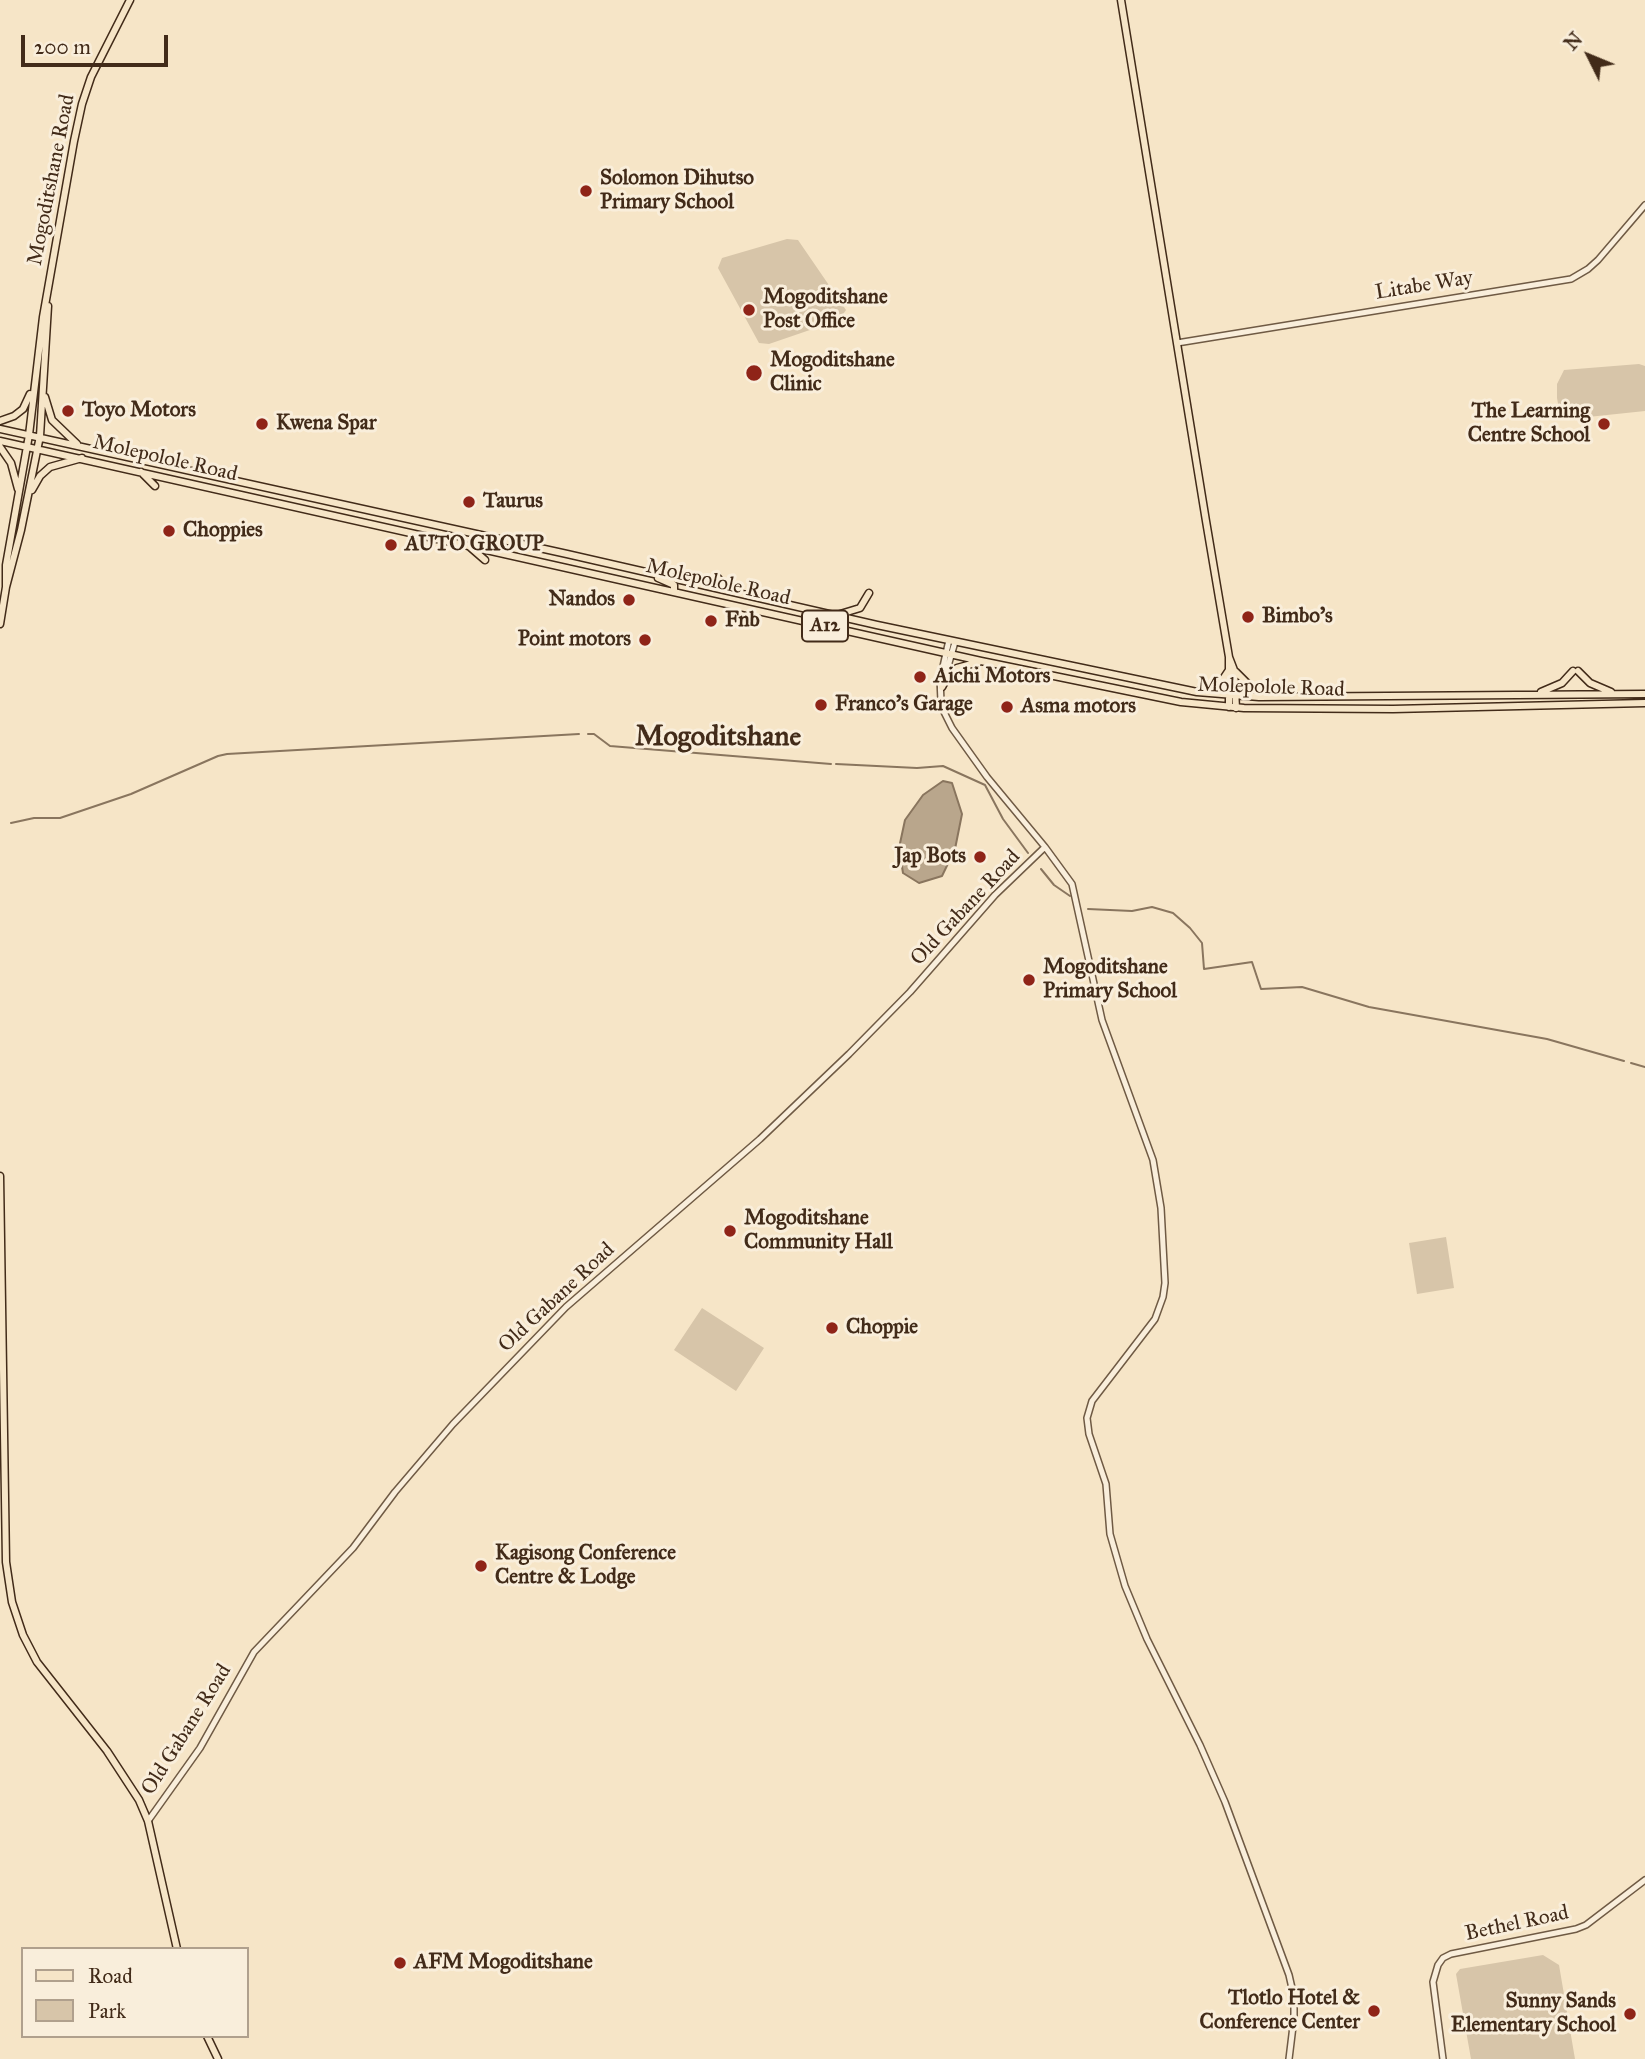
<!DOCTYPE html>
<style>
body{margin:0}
#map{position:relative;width:1645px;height:2059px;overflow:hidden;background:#f6e5c7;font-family:"IM FELL Great Primer",serif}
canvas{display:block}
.legend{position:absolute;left:21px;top:1947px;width:228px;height:91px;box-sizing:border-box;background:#f9eedb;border:2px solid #b0a08d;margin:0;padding:9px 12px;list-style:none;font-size:21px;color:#422b19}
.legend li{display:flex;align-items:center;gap:14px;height:35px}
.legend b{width:35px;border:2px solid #b0a08d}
.north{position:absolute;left:1554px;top:21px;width:70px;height:70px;-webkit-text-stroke:5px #f9eedb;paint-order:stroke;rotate:313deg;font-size:19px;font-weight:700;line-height:28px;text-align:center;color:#422b19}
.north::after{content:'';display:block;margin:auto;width:24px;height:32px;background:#422b19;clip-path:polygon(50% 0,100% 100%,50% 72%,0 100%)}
.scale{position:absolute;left:21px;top:35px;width:147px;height:32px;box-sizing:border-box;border:4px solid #422b19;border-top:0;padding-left:9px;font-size:21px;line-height:24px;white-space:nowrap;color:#422b19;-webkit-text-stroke:5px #f9eedb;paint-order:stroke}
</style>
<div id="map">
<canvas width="1645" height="2059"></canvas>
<ul class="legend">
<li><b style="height:9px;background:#f6e5c7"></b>Road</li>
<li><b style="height:19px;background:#d7c5a9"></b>Park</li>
</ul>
<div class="north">N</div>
<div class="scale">200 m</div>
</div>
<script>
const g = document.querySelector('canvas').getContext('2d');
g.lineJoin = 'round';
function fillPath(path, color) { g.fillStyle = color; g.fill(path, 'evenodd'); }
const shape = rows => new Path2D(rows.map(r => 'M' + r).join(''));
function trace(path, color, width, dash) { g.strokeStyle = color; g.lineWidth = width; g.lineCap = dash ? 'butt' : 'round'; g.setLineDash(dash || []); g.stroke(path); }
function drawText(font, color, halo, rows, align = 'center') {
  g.font = font + ' "IM FELL Great Primer",serif'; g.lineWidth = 6; g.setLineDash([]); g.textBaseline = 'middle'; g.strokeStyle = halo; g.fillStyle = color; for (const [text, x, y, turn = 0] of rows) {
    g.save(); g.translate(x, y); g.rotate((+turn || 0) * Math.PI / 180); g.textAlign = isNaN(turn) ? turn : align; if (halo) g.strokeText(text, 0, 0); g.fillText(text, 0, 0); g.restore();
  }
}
const green = shape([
 [787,239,798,240,846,310,839,320,769,344,759,343,718,268,722,258],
 [1639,364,1645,366,1645,411,1569,419,1559,409,1557,398,1557,384,1564,370],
 [1446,1237,1454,1288,1417,1294,1409,1243],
 [702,1308,764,1348,736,1391,674,1350],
 [1543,1955,1559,1965,1575,2059,1471,2059,1456,1974,1460,1969]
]);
const water = shape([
 [943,781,952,783,962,814,955,849,942,876,919,883,903,873,899,848,905,820,923,795,943,781]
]);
const stream = shape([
 [588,734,594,734,610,746,831,764],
 [836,764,917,768,943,766,985,785,1003,819,1028,853],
 [11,823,34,818,60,818,131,794,218,756,227,754,579,734],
 [1041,869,1054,885,1070,896],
 [1088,909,1132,911,1152,907,1173,913,1190,928,1202,943,1204,969,1252,962,1261,989,1302,987,1369,1007,1547,1039,1624,1061],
 [1631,1063,1645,1067]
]);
const minor = shape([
 [1177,343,1571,279,1588,269,1598,260,1645,205],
 [949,640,940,680,941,701,944,712,952,728,987,777,1045,847,1072,884,1102,1020,1153,1160,1161,1208,1165,1283,1163,1297,1155,1319,1092,1401,1087,1418,1089,1434,1106,1484,1110,1534,1125,1586,1147,1639,1200,1745,1225,1802,1289,1975,1294,1997,1294,2018,1289,2059],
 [944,680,955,642],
 [148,1821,200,1748,254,1652,353,1548,395,1492,453,1424,566,1307,760,1139,849,1054,910,992,995,895,1045,847],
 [1443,2059,1433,1982,1438,1965,1443,1958,1451,1954,1576,1929,1586,1925,1645,1880]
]);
const major = shape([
 [1121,0,1206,521,1229,657,1234,670,1236,708],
 [45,397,52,420,77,444],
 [0,421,14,416,23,409,30,394],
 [0,429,567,554,877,625,1197,692,1259,697,1645,694],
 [0,441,981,661,1181,702,1244,708,1393,709,1645,703],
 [0,447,11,463,18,489],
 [141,472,155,486],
 [32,490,40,476,50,467,82,458],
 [470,547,485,560],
 [717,577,729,591],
 [658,578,674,585,674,591],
 [6,587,6,565,29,435,43,317,74,141,82,104,91,77,130,0],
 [837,615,860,608,869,593],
 [0,624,6,587,21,530,40,436,48,306],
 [1229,658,1229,707],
 [1578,671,1590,683,1611,692],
 [1236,672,1249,685,1269,695],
 [942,687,948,676,957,668,979,662],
 [1199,691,1221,682,1229,670],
 [1541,692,1562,683,1573,671],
 [0,1176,6,1562,12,1602,23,1635,37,1662,107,1751,139,1800,148,1821,177,1949],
 [207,2036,218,2059]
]);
const markers = [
 [586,191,7,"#8f2418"],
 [749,310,7,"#8f2418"],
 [754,373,9,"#8f2418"],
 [68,411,7,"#8f2418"],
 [262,424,7,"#8f2418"],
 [1604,424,7,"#8f2418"],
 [469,502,7,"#8f2418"],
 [169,531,7,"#8f2418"],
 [391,545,7,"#8f2418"],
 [629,600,7,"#8f2418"],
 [1248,617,7,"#8f2418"],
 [711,621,7,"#8f2418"],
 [645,640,7,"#8f2418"],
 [920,677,7,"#8f2418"],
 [821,705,7,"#8f2418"],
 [1007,707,7,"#8f2418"],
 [980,857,7,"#8f2418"],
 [1029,980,7,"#8f2418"],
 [730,1231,7,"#8f2418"],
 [832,1328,7,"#8f2418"],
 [481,1566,7,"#8f2418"],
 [400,1963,7,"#8f2418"],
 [1374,2011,7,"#8f2418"],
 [1630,2014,7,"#8f2418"]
];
const shields = [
 [825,626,46]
];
const shieldNames = [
 ["A12",825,626]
];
const poiNames = [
 ["Solomon Dihutso",600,179],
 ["Primary School",600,203],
 ["Mogoditshane",763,298],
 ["Post Office",763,322],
 ["Mogoditshane",770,361],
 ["Clinic",770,385],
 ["Toyo Motors",82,411],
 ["The Learning",1590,412,"right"],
 ["Centre School",1590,436,"right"],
 ["Kwena Spar",276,424],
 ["Taurus",483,502],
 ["Choppies",183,531],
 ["AUTO GROUP",405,545],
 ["Nandos",615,600,"right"],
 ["Bimbo's",1262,617],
 ["Fnb",725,621],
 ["Point motors",631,640,"right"],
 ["Aichi Motors",934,677],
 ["Franco's Garage",835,705],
 ["Asma motors",1021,707],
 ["Jap Bots",966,857,"right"],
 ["Mogoditshane",1043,968],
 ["Primary School",1043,992],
 ["Mogoditshane",744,1219],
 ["Community Hall",744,1243],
 ["Choppie",846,1328],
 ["Kagisong Conference",495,1554],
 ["Centre & Lodge",495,1578],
 ["AFM Mogoditshane",414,1963],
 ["Tlotlo Hotel &",1360,1999,"right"],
 ["Conference Center",1360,2023,"right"],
 ["Sunny Sands",1616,2002,"right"],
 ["Elementary School",1616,2026,"right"]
];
const streetNames = [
 ["Mogoditshane Road",52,180,-79],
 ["Litabe Way",1424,286,-9],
 ["Molepolole Road",165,459,13],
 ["Molepolole Road",718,583,13],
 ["Molepolole Road",1271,688,2],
 ["Old Gabane Road",966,908,-47],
 ["Old Gabane Road",557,1298,-43],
 ["Old Gabane Road",187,1730,-58],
 ["Bethel Road",1517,1924,-12]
];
const districtNames = [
 ["Mogoditshane",718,738]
];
fillPath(green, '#d7c5a9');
fillPath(water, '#b9a68c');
trace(water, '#89755e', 2);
trace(stream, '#89755e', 2);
trace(minor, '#6f5a44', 8);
trace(major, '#422b19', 9);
trace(minor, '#f9eedb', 5);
trace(major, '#f6e5c7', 6);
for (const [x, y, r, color] of markers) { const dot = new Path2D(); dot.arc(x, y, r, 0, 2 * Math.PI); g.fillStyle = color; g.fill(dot); trace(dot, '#f9eedb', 2.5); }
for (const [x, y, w] of shields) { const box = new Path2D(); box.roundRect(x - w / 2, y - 15.5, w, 31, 5); g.fillStyle = '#f9eedb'; g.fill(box); trace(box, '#422b19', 2); }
drawText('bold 19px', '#422b19', null, shieldNames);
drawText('bold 21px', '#422b19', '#f9eedb', poiNames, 'left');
drawText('21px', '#422b19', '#f9eedb', streetNames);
drawText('bold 28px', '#422b19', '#f9eedb', districtNames);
</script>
